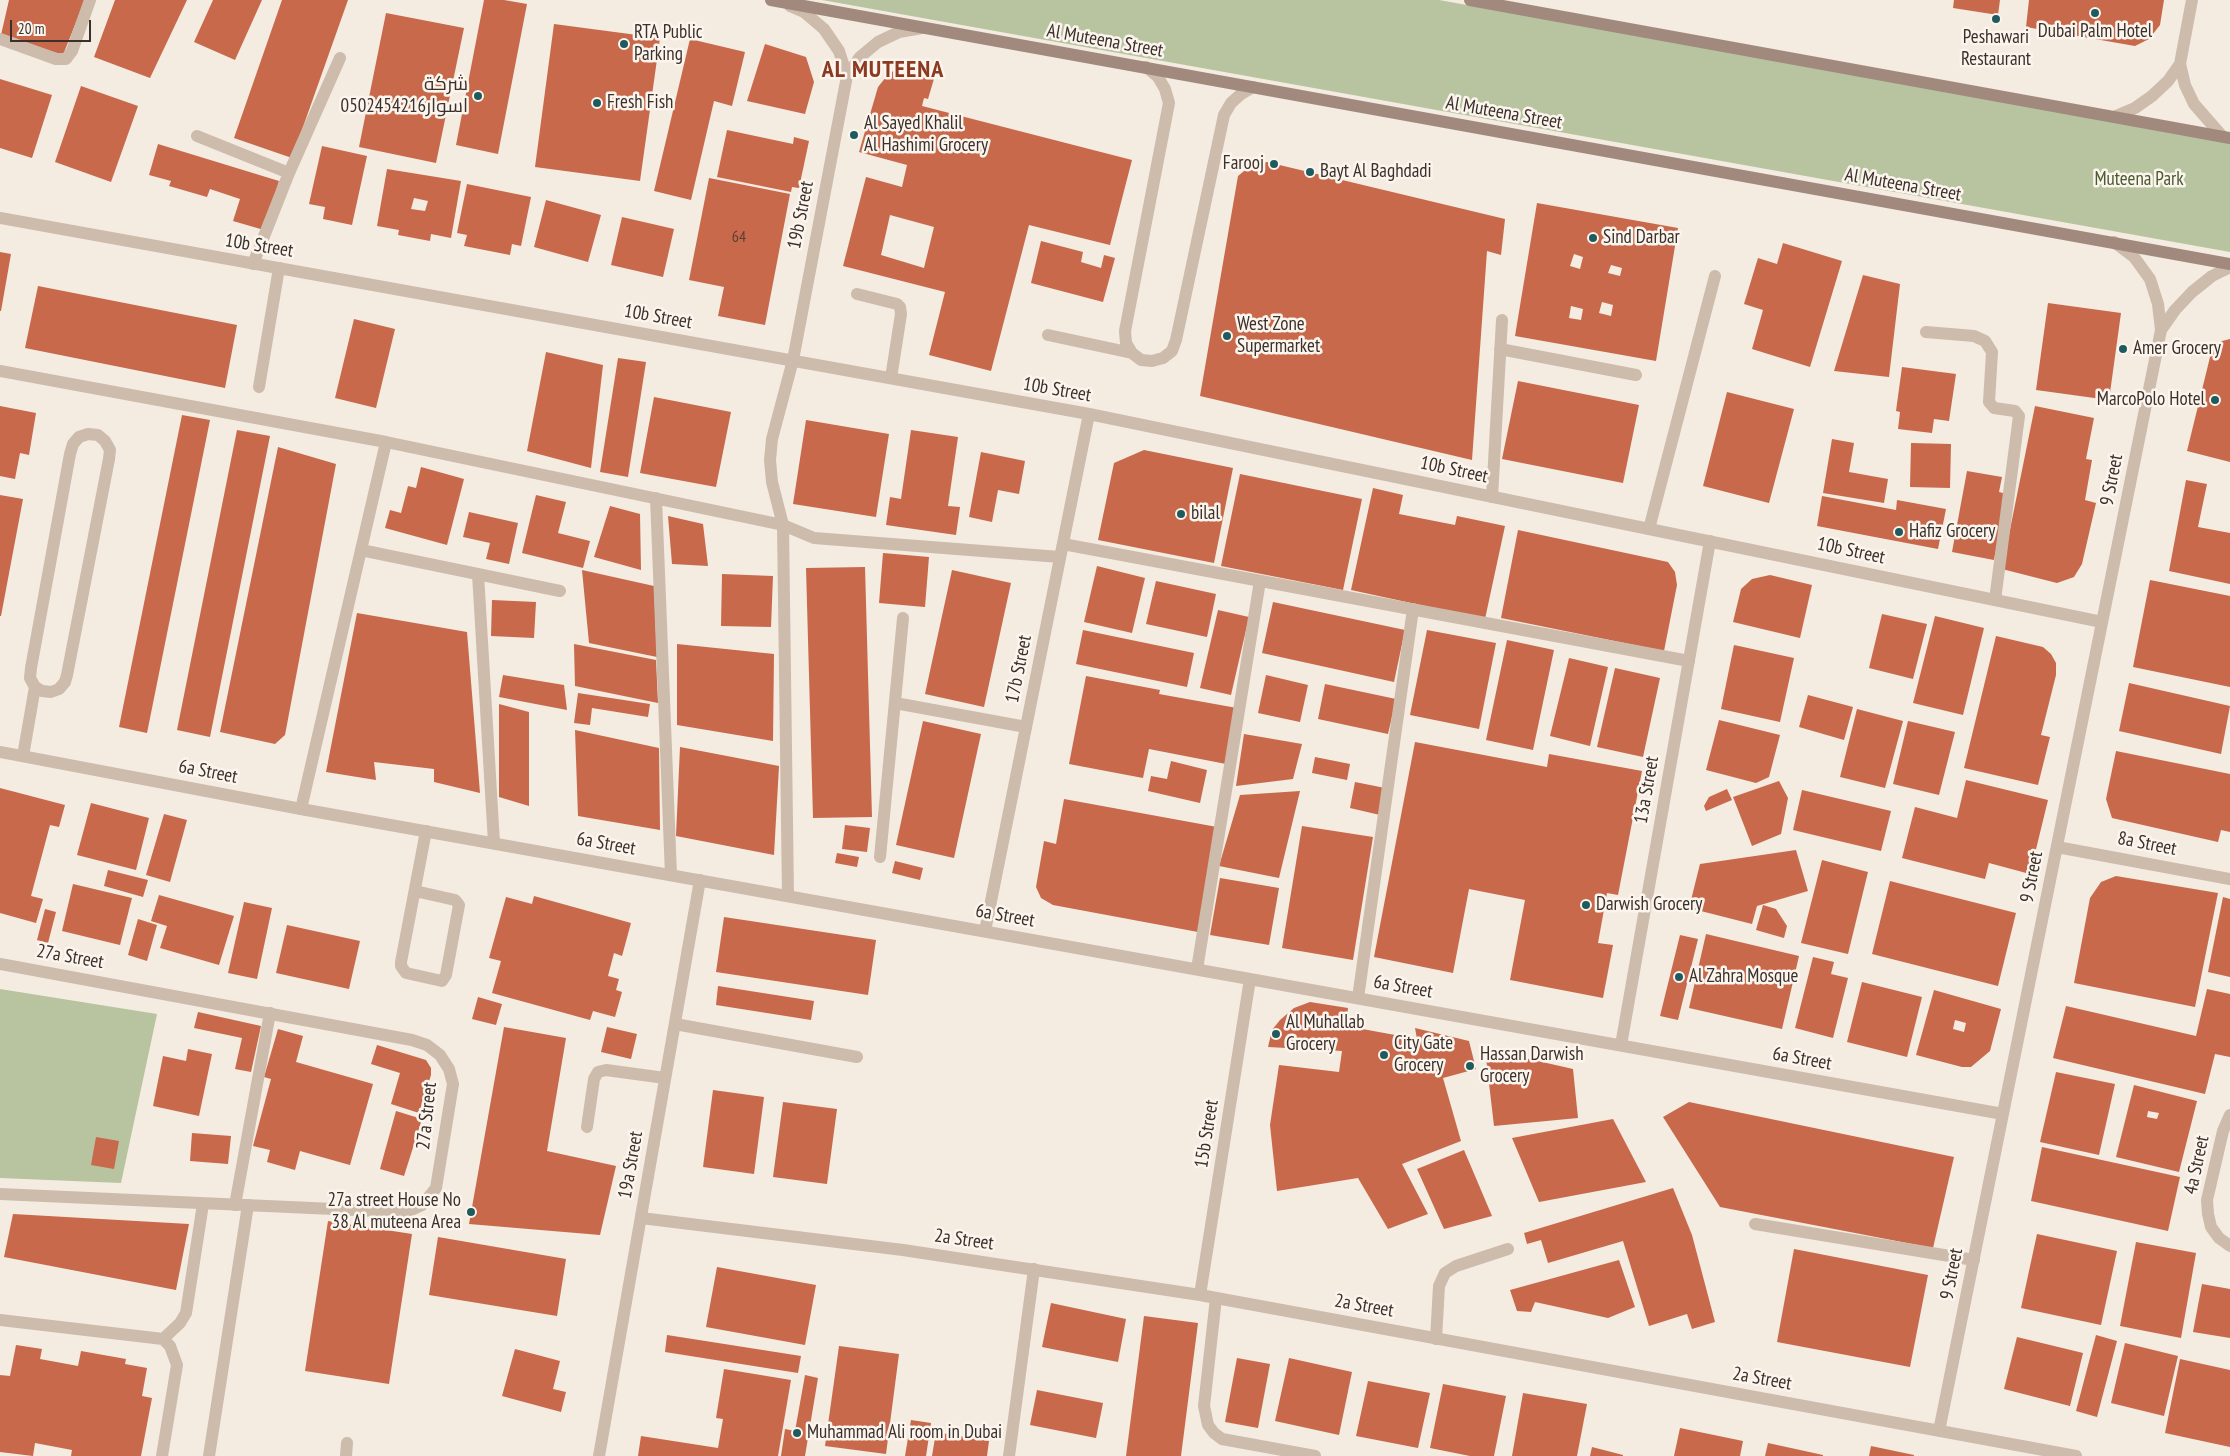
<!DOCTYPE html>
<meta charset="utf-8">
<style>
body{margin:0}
#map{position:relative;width:2230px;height:1456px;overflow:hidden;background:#f4ebe1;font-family:"PT Sans Narrow",sans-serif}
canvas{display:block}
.scale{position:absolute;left:10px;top:20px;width:81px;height:22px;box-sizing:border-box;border:2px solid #3b302b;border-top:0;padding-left:6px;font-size:15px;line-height:18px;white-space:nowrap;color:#3b302b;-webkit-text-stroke:4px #fbf5ee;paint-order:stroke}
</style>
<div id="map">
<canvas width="2230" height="1456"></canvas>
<div class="scale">20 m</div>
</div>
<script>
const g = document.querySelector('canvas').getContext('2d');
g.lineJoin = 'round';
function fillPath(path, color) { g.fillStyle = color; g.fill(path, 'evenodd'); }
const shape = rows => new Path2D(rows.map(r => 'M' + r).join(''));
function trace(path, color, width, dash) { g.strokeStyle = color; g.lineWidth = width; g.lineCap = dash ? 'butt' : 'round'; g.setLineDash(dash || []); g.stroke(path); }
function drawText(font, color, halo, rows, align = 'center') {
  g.font = font + ' "PT Sans Narrow",Cairo,sans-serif'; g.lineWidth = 5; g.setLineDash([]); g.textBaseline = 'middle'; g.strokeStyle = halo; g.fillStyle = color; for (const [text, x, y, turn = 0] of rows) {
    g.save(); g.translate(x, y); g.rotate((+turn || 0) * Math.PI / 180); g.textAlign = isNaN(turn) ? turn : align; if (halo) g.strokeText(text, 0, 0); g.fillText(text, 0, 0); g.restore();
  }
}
const green = shape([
 [822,0,1439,0,2230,141,2230,252],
 [0,989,157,1014,121,1183,0,1178]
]);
const building = shape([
 [9,0,85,0,63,55,1,35],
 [115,0,187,0,150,78,94,57],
 [213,0,262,0,235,60,194,42],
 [282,0,348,0,292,158,234,138],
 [484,0,504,0,527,4,498,154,456,145],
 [1954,0,2000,0,1998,15,1953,8],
 [2029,0,2164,0,2160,25,2149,39,2135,46,2026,27],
 [386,13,464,28,436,163,359,147],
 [554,24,660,38,640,181,535,167],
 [690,39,745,52,732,106,714,101,691,200,654,191],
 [765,44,806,57,814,82,805,114,747,101],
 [910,68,936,72,928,99,924,98,922,106,1132,160,1110,245,1029,225,991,371,929,355,945,292,843,266,866,177,902,187,907,165,859,152,878,87,890,72],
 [890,215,934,227,924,268,881,255],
 [0,79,52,95,32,158,0,148],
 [81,86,138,106,111,182,55,162],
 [727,130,793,144,794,137,809,141,799,188,792,187,791,192,717,177],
 [158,144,279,181,264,230,233,221,240,199,210,189,207,197,169,186,171,181,149,175],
 [322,146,367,156,352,225,323,219,325,207,309,204],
 [1267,162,1505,219,1501,255,1487,251,1472,460,1200,396,1238,176,1249,167],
 [387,169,461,181,451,238,431,234,430,241,398,235,399,230,377,226],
 [414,198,428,201,425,211,411,209],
 [709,178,790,194,765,325,718,316,724,287,689,280],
 [467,184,531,197,521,246,512,244,510,255,464,246,467,235,457,233],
 [546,200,601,215,588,262,534,247],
 [1537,203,1678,228,1656,361,1515,336],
 [1574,254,1583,257,1580,269,1570,266],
 [1611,265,1622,268,1620,276,1608,273],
 [1602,302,1613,305,1611,316,1599,313],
 [1571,306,1583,309,1581,320,1569,318],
 [622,217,674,229,663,277,611,265],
 [1041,241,1083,252,1081,262,1101,268,1104,255,1115,258,1103,302,1031,283],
 [1783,243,1842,261,1810,367,1752,349,1763,310,1744,304,1758,258,1777,264],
 [0,252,11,254,1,311,0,311],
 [1863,275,1900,284,1889,377,1834,371],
 [38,286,237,325,225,388,25,348],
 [2048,303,2121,313,2109,400,2036,390],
 [354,319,395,329,376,408,335,398],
 [2230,339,2230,462,2187,451,2212,349,2222,341],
 [546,352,603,365,591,468,527,451],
 [618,358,646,362,628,477,600,472],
 [1902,367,1956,374,1949,421,1934,419,1932,433,1898,429,1900,412,1896,411],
 [1518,381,1639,405,1623,483,1502,459],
 [1727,392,1794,409,1769,503,1703,486],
 [654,397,731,412,716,487,640,473],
 [0,406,36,413,29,455,20,453,15,479,0,476],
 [2035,406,2094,418,2086,459,2092,460,2085,500,2096,503,2082,564,2074,577,2057,583,2002,569],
 [182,415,210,420,147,733,119,727],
 [806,420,889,434,876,517,793,504],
 [237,430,270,436,210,737,177,730],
 [911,430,958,437,948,506,960,507,956,535,886,525,890,497,901,499],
 [1832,439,1854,443,1849,472,1888,479,1884,503,1823,493],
 [1911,443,1951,444,1950,488,1910,487],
 [278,447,336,464,285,735,275,744,220,732],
 [1144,450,1233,468,1214,563,1098,540,1114,463],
 [981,452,1025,461,1019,494,998,490,992,522,969,517],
 [421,467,464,479,447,545,385,528,390,510,401,513,408,486,416,488],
 [1967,471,2002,477,1999,492,2007,494,1994,560,1952,552],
 [1240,474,1362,499,1343,590,1221,566],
 [2186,480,2207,484,2198,527,2230,533,2230,584,2169,571],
 [1373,488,1403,495,1399,514,1455,525,1457,516,1505,526,1485,619,1351,590],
 [0,495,23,499,1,616,0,616],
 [536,495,566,502,558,533,590,541,583,568,522,553],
 [1822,496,1896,510,1897,500,1946,509,1938,549,1817,526],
 [610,506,640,514,641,570,594,557],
 [469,512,518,523,509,564,486,559,490,543,463,537],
 [668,516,703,524,708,566,672,564],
 [1518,530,1668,562,1675,572,1677,585,1664,651,1501,618],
 [883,553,929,557,925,607,879,603],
 [1097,566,1145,578,1132,633,1084,622],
 [865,567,872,817,813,818,806,568],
 [582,570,654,586,657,657,589,643],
 [952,570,1011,583,984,707,925,694],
 [722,574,773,576,771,627,721,626],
 [1770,575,1812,585,1800,638,1733,622,1741,589,1752,579],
 [2150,580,2230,596,2230,687,2133,667],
 [1156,581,1216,594,1207,637,1146,624],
 [492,600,536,602,534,638,491,636],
 [1273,602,1405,630,1394,682,1262,653],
 [1218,610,1249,617,1231,695,1200,688],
 [357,613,467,632,480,793,434,782,434,769,374,762,376,780,326,772],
 [1882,614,1927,624,1913,679,1869,668],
 [1935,616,1984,628,1963,715,1913,703],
 [1083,630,1194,653,1187,687,1076,664],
 [1427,630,1496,643,1479,729,1410,715],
 [1996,636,2043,647,2051,654,2056,663,2056,675,2041,735,2050,737,2038,785,1964,768],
 [1507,640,1554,650,1533,750,1486,740],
 [574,644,656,660,658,703,575,686],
 [677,644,774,654,773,741,677,725],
 [1734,645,1794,658,1780,722,1721,709],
 [1569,658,1608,667,1590,746,1550,736],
 [1615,668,1660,678,1643,757,1597,747],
 [503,675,564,685,567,710,499,697],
 [1266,675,1308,685,1300,722,1258,713],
 [1086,676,1160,690,1159,694,1237,708,1226,764,1149,749,1143,778,1069,764],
 [2129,683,2230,706,2221,754,2119,731],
 [1325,684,1396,699,1388,734,1318,719],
 [578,693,650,704,648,717,592,708,590,725,574,723],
 [1808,695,1853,707,1844,740,1799,727],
 [499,704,529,712,529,806,499,797],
 [1857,709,1903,721,1885,788,1840,777],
 [1719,720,1780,735,1769,777,1756,783,1706,770],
 [923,721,981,734,954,858,896,845],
 [1908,721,1955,732,1939,795,1893,784],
 [575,730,659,748,660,830,578,816],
 [1244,734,1302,744,1293,779,1236,786],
 [1415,742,1547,767,1549,754,1642,771,1618,895,1607,893,1598,943,1613,945,1603,998,1510,980,1525,900,1469,889,1453,973,1374,957],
 [680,747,779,766,774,855,676,836],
 [2116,751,2230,774,2230,832,2221,830,2218,842,2112,818,2106,799],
 [1315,757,1350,764,1347,780,1312,773],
 [1171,761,1207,770,1200,803,1148,791,1151,776,1167,779],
 [1966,780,2048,800,2030,874,1989,863,1985,879,1902,858,1915,807,1957,818],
 [1779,781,1788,798,1781,834,1752,846,1733,797],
 [1355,782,1385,788,1380,815,1350,808],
 [0,788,65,805,59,827,50,825,31,896,43,899,36,923,0,913],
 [1727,789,1732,800,1706,811,1704,806,1709,797],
 [1802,790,1891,811,1881,851,1793,830],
 [1300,791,1279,878,1219,866,1240,795],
 [1064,799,1217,827,1198,932,1053,905,1041,898,1036,887,1044,841,1056,844],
 [91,803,149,818,136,870,77,855],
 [164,814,187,820,170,882,146,875],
 [845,825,870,828,867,852,842,849],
 [1302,826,1373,837,1353,960,1282,948],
 [1796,850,1808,891,1757,906,1752,924,1689,908,1700,864],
 [837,853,859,857,857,867,835,863],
 [1822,860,1868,872,1848,954,1801,943],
 [895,861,923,868,920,880,892,873],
 [108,870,148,880,143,897,104,886],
 [2116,876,2218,893,2195,1007,2074,983,2090,898,2101,882],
 [1220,878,1279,888,1269,945,1210,935],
 [1890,881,2016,913,1998,986,1872,954],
 [73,884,132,898,120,945,62,931],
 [159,895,234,916,219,965,160,948,167,926,151,921],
 [534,896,631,923,622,956,614,953,608,976,619,979,616,990,622,992,615,1017,593,1011,590,1020,492,993,501,961,489,958,506,897,532,904],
 [2223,897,2230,899,2230,977,2208,972],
 [244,902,272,908,257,979,228,973],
 [1763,905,1776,909,1787,926,1784,938,1756,930],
 [45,909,56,912,48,943,37,940],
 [724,917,876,940,868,995,716,972],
 [138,919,157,925,147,961,128,955],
 [287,925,360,941,349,989,276,973],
 [1706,934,1799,956,1782,1029,1689,1008],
 [1680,935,1698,939,1678,1020,1660,1016],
 [1813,957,1834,962,1831,974,1848,978,1833,1038,1795,1028],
 [1862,982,1922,997,1907,1057,1847,1042],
 [718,986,814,1001,811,1020,716,1005],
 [2207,989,2230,994,2230,1057,2215,1054,2205,1094,2053,1058,2066,1006,2196,1036],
 [1934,990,2001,1009,1990,1051,1971,1067,1962,1067,1916,1055],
 [1955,1020,1966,1023,1964,1032,1953,1029],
 [478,997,502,1004,496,1025,472,1019],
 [1310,1002,1348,1008,1346,1026,1417,1039,1415,1028,1469,1041,1476,1069,1443,1078,1461,1141,1402,1164,1428,1214,1388,1229,1358,1178,1277,1191,1270,1125,1279,1065,1339,1072,1342,1051,1268,1047,1272,1030,1280,1020,1294,1008],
 [198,1012,261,1026,251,1072,235,1069,242,1038,194,1028],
 [504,1027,566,1038,547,1151,616,1166,600,1235,469,1224],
 [607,1027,637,1034,631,1059,601,1052],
 [278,1029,303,1036,296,1062,373,1084,350,1165,300,1151,295,1170,267,1162,270,1150,253,1146,271,1079,264,1077],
 [377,1045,426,1060,431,1068,431,1075,419,1113,391,1104,400,1073,371,1064],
 [188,1049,212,1054,199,1116,153,1106,163,1056,186,1061],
 [1485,1049,1573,1069,1578,1118,1494,1126],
 [2056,1072,2115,1084,2099,1155,2040,1142],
 [2134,1085,2197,1101,2179,1172,2116,1157],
 [2148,1111,2159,1113,2157,1119,2147,1117],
 [713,1090,764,1097,754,1174,703,1167],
 [783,1102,837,1109,827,1184,773,1177],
 [1689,1102,1954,1157,1933,1248,1720,1207,1663,1117],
 [396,1111,422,1119,404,1176,380,1169],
 [1613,1119,1646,1182,1539,1202,1512,1138],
 [192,1133,231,1136,228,1164,190,1161],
 [96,1137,119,1141,114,1169,91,1165],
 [2042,1147,2180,1177,2168,1231,2031,1201],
 [1464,1150,1492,1216,1444,1229,1417,1169],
 [1673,1188,1692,1235,1715,1322,1692,1329,1687,1314,1649,1326,1623,1241,1548,1263,1541,1240,1527,1244,1524,1233],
 [13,1214,189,1224,176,1290,4,1257],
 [328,1221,412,1234,389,1384,305,1371],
 [2037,1234,2117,1251,2101,1325,2021,1308],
 [438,1237,566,1259,557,1316,429,1295],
 [2136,1242,2196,1253,2181,1338,2120,1326],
 [1794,1249,1928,1275,1910,1367,1777,1342],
 [1619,1260,1635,1307,1608,1318,1535,1302,1531,1312,1517,1311,1510,1290],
 [717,1267,816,1285,805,1345,706,1327],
 [2202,1284,2230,1289,2230,1338,2193,1332],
 [1051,1303,1126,1319,1118,1362,1042,1347],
 [1144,1316,1198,1323,1181,1456,1126,1456],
 [667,1335,801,1356,798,1373,665,1352],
 [2096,1335,2117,1341,2097,1417,2076,1411],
 [2017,1337,2083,1353,2070,1406,2004,1389],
 [2125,1343,2178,1356,2164,1416,2111,1403],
 [16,1345,42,1349,40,1359,78,1366,81,1351,126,1359,125,1364,147,1368,142,1396,152,1398,141,1456,71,1456,72,1450,35,1443,33,1456,0,1452,0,1375,10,1376],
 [839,1346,899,1354,886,1454,825,1446],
 [515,1349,560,1361,553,1389,566,1392,561,1412,502,1396],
 [1237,1358,1270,1364,1258,1428,1225,1422],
 [1289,1358,1352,1372,1339,1435,1275,1421],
 [2180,1359,2230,1370,2230,1447,2165,1433],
 [724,1369,791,1380,778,1456,638,1456,641,1436,718,1448,723,1419,716,1418],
 [805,1375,818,1378,805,1456,781,1456,785,1429,795,1431],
 [1368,1381,1430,1393,1418,1448,1356,1436],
 [1443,1384,1506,1396,1494,1456,1470,1456,1430,1448],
 [1037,1390,1103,1403,1096,1438,1030,1425],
 [1523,1393,1587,1404,1577,1456,1512,1456],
 [911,1420,931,1423,926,1456,905,1456],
 [1680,1428,1743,1441,1740,1456,1674,1456],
 [936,1432,989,1441,987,1456,932,1456],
 [1768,1443,1823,1455,1823,1456,1765,1456],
 [1871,1446,1914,1455,1914,1456,1869,1456],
 [1592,1447,1623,1455,1623,1456,1590,1456]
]);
const lane = shape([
 [0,39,56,59,66,59,72,51,90,0],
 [1146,67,1158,77,1165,89,1169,103,1125,331,1126,343,1132,353,1141,360,1152,361,1163,358,1172,351,1176,340,1224,115,1231,103,1241,94,1253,87],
 [197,136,289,173],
 [253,264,289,173,340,58],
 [857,294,897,304,900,307,901,314,891,378],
 [1926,332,1974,336,1985,341,1992,352,1989,402,1994,408,2015,411,2019,416,1995,600],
 [1048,335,1132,353],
 [1500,349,1636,375],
 [0,371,386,442,783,525,814,538,1060,557],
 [259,387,279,268],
 [88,434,98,435,105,441,110,450,109,459,67,675,65,682,59,689,51,692,42,691,35,687,30,678,31,668,70,454,73,444,79,437,88,434],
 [1492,497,1502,320],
 [656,498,671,875],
 [1649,529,1715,276],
 [1063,544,1689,661],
 [361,550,560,591],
 [478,574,494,843],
 [895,703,1026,727],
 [23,756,35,687],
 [301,809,386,442],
 [880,857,903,618],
 [415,891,455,900,459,905,446,975,442,981,406,973,401,966,401,962,426,831],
 [788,896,783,525,772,482,770,460,772,439,793,360],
 [1197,969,1260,581],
 [675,1024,857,1057],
 [587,1127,594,1079,598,1072,606,1070,665,1078],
 [235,1205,270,1013],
 [1755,1224,1974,1260],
 [1216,1298,1204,1406,1208,1425,1214,1433,1222,1439,1315,1456],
 [0,1320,163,1339,170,1346,177,1365,162,1456],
 [163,1339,180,1323,186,1313,203,1204],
 [1436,1339,1439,1286,1445,1273,1456,1266,1508,1249],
 [209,1456,248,1205],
 [346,1456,347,1443],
 [1009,1456,1034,1269]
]);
const street = shape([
 [2192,0,2180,64,2185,85,2194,104,2222,136],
 [790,6,804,12,824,29,839,51,847,76],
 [2116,116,2135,108,2152,96,2168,81,2180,64],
 [0,218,1089,414,2102,622],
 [2161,330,2175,310,2192,292,2212,276,2230,267],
 [793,360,847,76,860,57,878,42,899,32,922,28],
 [0,752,301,809,2003,1114],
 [2057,847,2230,879],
 [985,931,1089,414],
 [0,964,412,1040,427,1045,440,1055,449,1069,453,1084,436,1188,422,1205,411,1210,400,1212,0,1194],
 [1358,998,1413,609],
 [1621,1045,1710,541],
 [2230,1115,2223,1131,2207,1200,2208,1214,2211,1227,2219,1238,2230,1246],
 [641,1218,903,1250,1200,1295,2076,1456],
 [1200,1295,1250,979],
 [1939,1431,2161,330,2158,304,2150,279,2134,257,2114,242],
 [599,1456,700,880]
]);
const secondary = shape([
 [771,0,2230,264],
 [1470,0,2230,138]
]);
const markers = [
 [2095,13,5,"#1f5a5e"],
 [1996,19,5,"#1f5a5e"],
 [624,44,5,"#1f5a5e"],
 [478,96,5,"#1f5a5e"],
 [597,103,5,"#1f5a5e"],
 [854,135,5,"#1f5a5e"],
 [1274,164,5,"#1f5a5e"],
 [1310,172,5,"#1f5a5e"],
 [1593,238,5,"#1f5a5e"],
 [1227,336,5,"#1f5a5e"],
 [2123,349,5,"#1f5a5e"],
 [2215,400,5,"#1f5a5e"],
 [1181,514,5,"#1f5a5e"],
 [1899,532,5,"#1f5a5e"],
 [1586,905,5,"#1f5a5e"],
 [1679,977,5,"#1f5a5e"],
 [1276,1034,5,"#1f5a5e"],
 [1384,1055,5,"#1f5a5e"],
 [1470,1066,5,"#1f5a5e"],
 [471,1212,5,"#1f5a5e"],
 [797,1433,5,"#1f5a5e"]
];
const numberNames = [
 ["64",739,237]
];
const poiNames = [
 ["Dubai Palm Hotel",2095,32,"center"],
 ["RTA Public",634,33],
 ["Parking",634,55],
 ["Peshawari",1996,38,"center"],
 ["Restaurant",1996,60,"center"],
 ["شركة",468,85,"right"],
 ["اسوار0502454216",468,107,"right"],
 ["Fresh Fish",607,103],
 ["Al Sayed Khalil",864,124],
 ["Al Hashimi Grocery",864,146],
 ["Farooj",1264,164,"right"],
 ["Bayt Al Baghdadi",1320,172],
 ["Sind Darbar",1603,238],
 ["West Zone",1237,325],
 ["Supermarket",1237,347],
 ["Amer Grocery",2133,349],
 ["MarcoPolo Hotel",2205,400,"right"],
 ["bilal",1191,514],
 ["Hafiz Grocery",1909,532],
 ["Darwish Grocery",1596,905],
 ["Al Zahra Mosque",1689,977],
 ["Al Muhallab",1286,1023],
 ["Grocery",1286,1045],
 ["City Gate",1394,1044],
 ["Grocery",1394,1066],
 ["Hassan Darwish",1480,1055],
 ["Grocery",1480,1077],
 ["27a street House No",461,1201,"right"],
 ["38 Al muteena Area",461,1223,"right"],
 ["Muhammad Ali room in Dubai",807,1433]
];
const streetNames = [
 ["Al Muteena Street",1105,41,10],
 ["Al Muteena Street",1504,113,10],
 ["Al Muteena Street",1903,185,10],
 ["19b Street",801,215,-79],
 ["10b Street",259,246,9],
 ["10b Street",658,317,10],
 ["10b Street",1057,390,10],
 ["10b Street",1454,470,12],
 ["9 Street",2112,480,-79],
 ["10b Street",1851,551,12],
 ["17b Street",1019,669,-79],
 ["6a Street",208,772,11],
 ["13a Street",1647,790,-80],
 ["6a Street",606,844,10],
 ["8a Street",2147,844,11],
 ["9 Street",2032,877,-79],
 ["6a Street",1005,916,10],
 ["27a Street",70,957,10],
 ["6a Street",1403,987,10],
 ["6a Street",1802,1059,10],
 ["27a Street",427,1116,-84],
 ["15b Street",1207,1134,-81],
 ["19a Street",631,1165,-80],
 ["4a Street",2197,1165,-78],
 ["2a Street",964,1240,8],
 ["9 Street",1952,1274,-79],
 ["2a Street",1364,1306,10],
 ["2a Street",1762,1379,10]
];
const parkNames = [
 ["Muteena Park",2139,180]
];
const districtNames = [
 ["AL MUTEENA",883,70]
];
fillPath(green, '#b8c4a0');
fillPath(building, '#c8694b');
trace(lane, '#cdbbac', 12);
trace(street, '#cdbbac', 12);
trace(secondary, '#a18a7d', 12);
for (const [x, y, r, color] of markers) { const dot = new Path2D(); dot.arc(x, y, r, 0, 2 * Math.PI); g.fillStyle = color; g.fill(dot); trace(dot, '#fbf5ee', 2); }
drawText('16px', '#5e3e33', null, numberNames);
drawText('19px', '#3b302b', '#fbf5ee', poiNames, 'left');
drawText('19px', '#3b302b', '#fbf5ee', streetNames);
drawText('19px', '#4a5a2e', '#fbf5ee', parkNames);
g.letterSpacing = '1px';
drawText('bold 24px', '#8c3b22', '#fbf5ee', districtNames);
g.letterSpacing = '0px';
</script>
